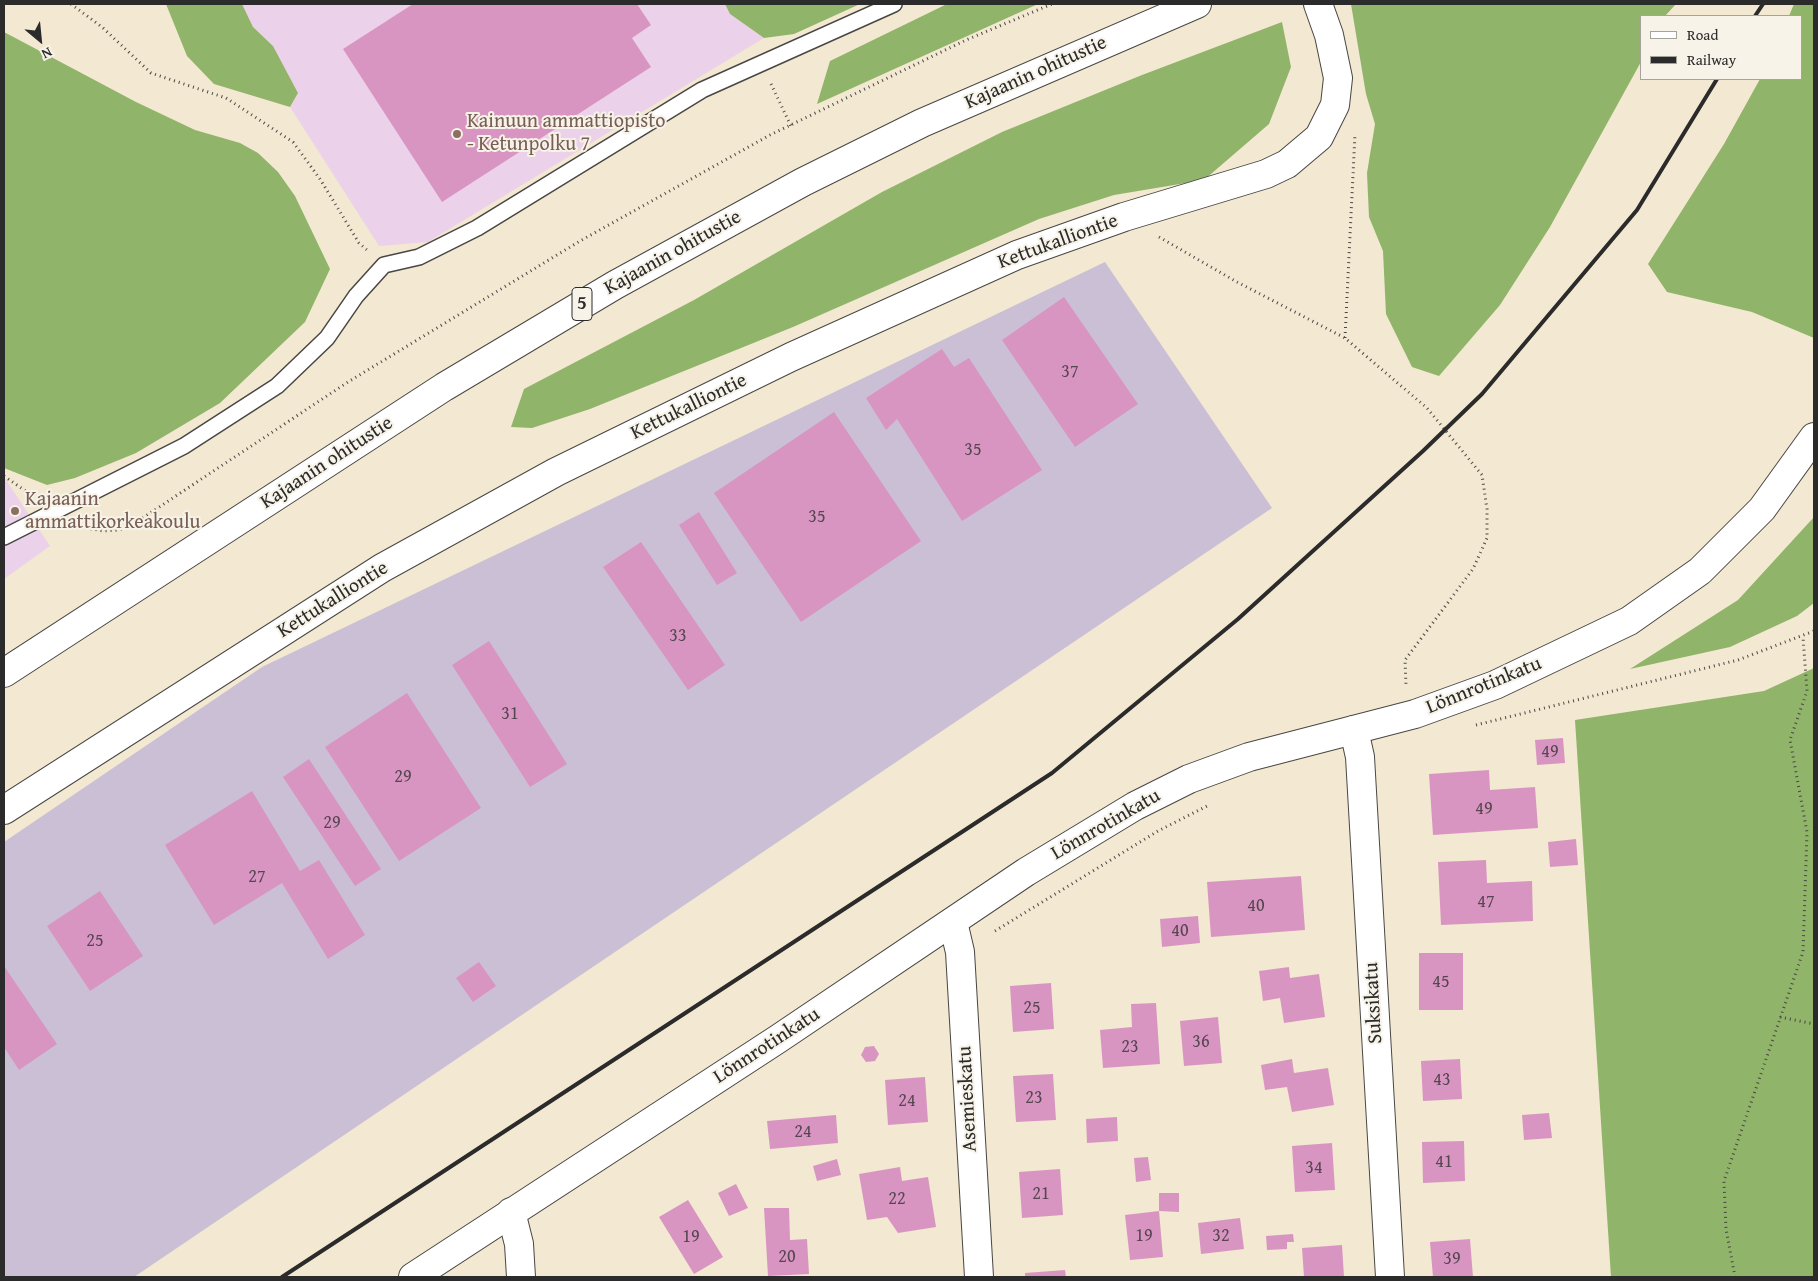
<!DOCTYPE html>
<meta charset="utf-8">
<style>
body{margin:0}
#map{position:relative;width:1818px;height:1281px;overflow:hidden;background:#f3e8d1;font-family:"Gentium Book Plus",serif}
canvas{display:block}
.frame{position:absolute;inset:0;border:5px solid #2b2b2b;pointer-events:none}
.legend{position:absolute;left:1640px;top:15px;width:162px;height:65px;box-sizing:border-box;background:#f7f3e8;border:1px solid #a5a39c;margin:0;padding:6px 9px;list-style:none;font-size:15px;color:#2b2b2b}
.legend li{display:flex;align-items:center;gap:10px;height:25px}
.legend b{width:25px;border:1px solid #a5a39c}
.north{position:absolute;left:15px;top:15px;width:50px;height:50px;-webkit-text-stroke:4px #f7f3e8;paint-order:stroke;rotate:152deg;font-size:14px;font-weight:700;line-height:20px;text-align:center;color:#2b2b2b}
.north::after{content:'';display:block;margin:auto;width:18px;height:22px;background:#2b2b2b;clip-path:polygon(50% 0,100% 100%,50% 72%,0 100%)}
</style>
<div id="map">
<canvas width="1818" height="1281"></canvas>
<div class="frame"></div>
<ul class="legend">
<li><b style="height:6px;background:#fff"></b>Road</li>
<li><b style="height:6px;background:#2b2b2b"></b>Railway</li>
</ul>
<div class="north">N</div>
</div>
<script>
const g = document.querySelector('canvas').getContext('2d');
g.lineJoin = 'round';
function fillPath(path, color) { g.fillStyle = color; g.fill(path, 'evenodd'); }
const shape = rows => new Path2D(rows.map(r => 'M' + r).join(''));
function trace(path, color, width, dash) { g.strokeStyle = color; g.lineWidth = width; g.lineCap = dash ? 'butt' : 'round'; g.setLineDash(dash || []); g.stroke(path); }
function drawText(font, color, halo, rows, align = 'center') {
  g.font = font + ' "Gentium Book Plus",serif'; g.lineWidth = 4; g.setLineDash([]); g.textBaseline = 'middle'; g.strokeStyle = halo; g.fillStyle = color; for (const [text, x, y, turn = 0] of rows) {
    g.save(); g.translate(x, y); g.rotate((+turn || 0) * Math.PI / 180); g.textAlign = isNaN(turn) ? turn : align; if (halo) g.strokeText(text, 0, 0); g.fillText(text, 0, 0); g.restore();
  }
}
const built = shape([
 [242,4,725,4,730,14,764,38,428,242,379,246,290,107,298,93,273,46,253,27],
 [4,477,50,546,4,579]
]);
const industrial = shape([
 [1105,262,1272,508,134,1277,4,1277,4,842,262,667]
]);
const forest = shape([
 [166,4,242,4,253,27,273,46,298,93,290,107,214,84,187,56],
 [725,4,860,4,794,34,764,38,730,14],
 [947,4,1038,4,817,104,830,61],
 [1351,4,1676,4,1665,16,1642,16,1642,60,1550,227,1500,305,1439,376,1412,367,1386,314,1383,251,1369,217,1367,173,1375,124,1366,94],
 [1794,4,1814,4,1814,338,1752,312,1667,292,1648,264,1724,144,1760,79,1802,79,1802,16,1789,16],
 [1282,22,1291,67,1269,124,1204,180,1114,195,1039,219,793,327,590,409,532,428,511,427,524,389,694,300,882,192,1002,132,1142,75],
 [4,32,136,102,195,130,240,143,258,153,278,172,295,196,330,269,305,322,220,403,136,453,75,478,47,485,4,468],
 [1814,517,1814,603,1797,616,1730,647,1630,669,1738,600],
 [1814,668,1814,1277,1611,1277,1575,720,1764,691]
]);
const building = shape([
 [413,4,637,4,651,25,632,38,651,67,442,202,343,49],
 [1064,297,1138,404,1075,447,1002,340],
 [942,349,954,367,969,358,1042,470,962,521,897,419,886,430,866,398],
 [834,412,921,541,801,622,714,493],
 [699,512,737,573,717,585,679,525],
 [641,542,725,665,688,690,603,567],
 [489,641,567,764,530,787,452,665],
 [407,693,481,808,399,861,325,747],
 [1563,738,1565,763,1537,765,1535,740],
 [309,759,381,869,355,886,283,777],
 [1489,770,1490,790,1535,787,1538,828,1433,835,1429,774],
 [252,791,300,871,319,860,365,935,328,959,282,883,214,925,165,845],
 [1576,839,1578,865,1550,867,1548,842],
 [1486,860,1487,883,1532,881,1533,921,1441,925,1438,862],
 [1301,876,1305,930,1211,937,1207,882],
 [100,891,143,956,90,991,47,926],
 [1198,916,1200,943,1162,947,1160,919],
 [1419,953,1463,953,1463,1010,1419,1010],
 [479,962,496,986,473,1002,456,978],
 [4,966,57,1044,19,1070,4,1047],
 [1289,967,1290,978,1319,974,1325,1017,1284,1023,1280,998,1263,1001,1259,971],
 [1051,983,1054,1029,1013,1032,1010,986],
 [1156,1003,1160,1064,1103,1068,1100,1030,1132,1027,1131,1004],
 [1218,1017,1222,1063,1184,1066,1180,1021],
 [874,1046,879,1054,875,1061,866,1062,861,1055,865,1047],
 [1292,1059,1294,1073,1328,1068,1334,1105,1292,1112,1287,1087,1265,1090,1261,1065],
 [1460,1059,1462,1099,1423,1101,1421,1061],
 [1053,1074,1056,1120,1016,1122,1013,1076],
 [925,1077,928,1122,888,1125,885,1080],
 [1549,1113,1552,1138,1524,1140,1522,1115],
 [836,1115,838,1143,770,1149,767,1121],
 [1117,1117,1118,1141,1087,1143,1086,1119],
 [1464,1141,1465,1181,1423,1183,1422,1142],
 [1332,1143,1335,1190,1295,1192,1292,1146],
 [1148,1157,1151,1180,1136,1182,1134,1158],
 [837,1159,841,1175,817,1181,813,1166],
 [900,1167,902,1181,928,1177,936,1227,898,1233,887,1217,867,1220,859,1174],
 [1060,1169,1063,1215,1022,1218,1019,1172],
 [736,1184,748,1208,729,1216,718,1193],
 [1159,1193,1179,1193,1179,1212,1159,1211],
 [688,1200,723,1257,694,1274,659,1217],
 [764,1208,789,1208,790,1240,807,1239,809,1274,768,1276],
 [1159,1211,1163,1257,1130,1260,1125,1215],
 [1240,1218,1244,1249,1201,1254,1198,1223],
 [1293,1234,1294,1242,1287,1242,1287,1249,1267,1250,1266,1236],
 [1470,1239,1473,1277,1433,1277,1430,1242],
 [1342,1245,1344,1277,1304,1277,1302,1248],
 [1065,1270,1066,1277,1025,1277,1025,1273]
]);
const path = shape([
 [71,4,102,27,151,73,226,98,293,142,320,179,359,243,367,250],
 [771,84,791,126],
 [1159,237,1237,282,1345,338,1427,408,1482,475,1487,509,1487,538,1473,569,1405,660,1406,686],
 [1345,338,1355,134],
 [4,476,34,497],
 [76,526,103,531,119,530,135,523,348,382,580,241,770,135,966,40,1052,4],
 [1476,725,1738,660,1814,631],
 [995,931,1158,831,1207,806],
 [1780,1017,1814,1024],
 [1735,1277,1726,1229,1724,1181,1803,952,1807,832,1790,740,1807,691,1803,637]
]);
const lane = shape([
 [4,537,184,446,277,386,327,338,356,296,384,265,419,257,477,228,702,90,894,4]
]);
const street = shape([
 [1354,730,1360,757,1390,1277],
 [4,810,382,568,556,472,791,357,1017,255,1124,217,1266,174,1287,164,1319,137,1335,105,1338,78,1329,35,1318,4],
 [953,922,960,952,979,1277],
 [511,1212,519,1244,521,1277]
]);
const secondary = shape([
 [413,1277,778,1039,1026,872,1135,806,1189,779,1249,757,1415,714,1495,685,1629,621,1700,571,1762,509,1814,437]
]);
const highway = shape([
 [4,673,444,387,615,285,803,182,922,123,1197,4]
]);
const rail = shape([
 [1755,16,1763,4],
 [282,1277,1052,773,1238,619,1423,451,1482,394,1637,210,1717,79]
]);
const markers = [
 [457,134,5,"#8d6e63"],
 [15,511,5,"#8d6e63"]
];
const numberNames = [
 ["37",1070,372],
 ["35",973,450],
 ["35",817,517],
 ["33",678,636],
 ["31",510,714],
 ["49",1550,752],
 ["29",403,777],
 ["49",1484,809],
 ["29",332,823],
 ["27",257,877],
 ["47",1486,902],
 ["40",1256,906],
 ["40",1180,931],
 ["25",95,941],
 ["45",1441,982],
 ["25",1032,1008],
 ["36",1201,1042],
 ["23",1130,1047],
 ["43",1442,1080],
 ["23",1034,1098],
 ["24",907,1101],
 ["24",803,1132],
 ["41",1444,1162],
 ["34",1314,1168],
 ["21",1041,1194],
 ["22",897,1199],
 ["19",1144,1236],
 ["32",1221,1236],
 ["19",691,1237],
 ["20",787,1257],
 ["39",1452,1259]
];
const shields = [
 [582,304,20]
];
const shieldNames = [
 ["5",582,304]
];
const streetNames = [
 ["Kajaanin ohitustie",1036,73,-24],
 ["Kettukalliontie",1058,242,-20],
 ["Kajaanin ohitustie",673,253,-29],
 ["Kettukalliontie",689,407,-26],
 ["Kajaanin ohitustie",327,463,-33],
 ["Kettukalliontie",333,600,-32],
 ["Lönnrotinkatu",1484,686,-22],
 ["Lönnrotinkatu",1106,825,-30],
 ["Suksikatu",1374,1003,-93],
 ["Lönnrotinkatu",767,1046,-33],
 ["Asemieskatu",968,1099,-93]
];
const educationNames = [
 ["Kainuun ammattiopisto",467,122],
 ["- Ketunpolku 7",467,145],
 ["Kajaanin",25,500],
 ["ammattikorkeakoulu",25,523]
];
fillPath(built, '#ecd1ea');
fillPath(industrial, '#cbbfd5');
fillPath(forest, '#90b469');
fillPath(building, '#d995c2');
trace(lane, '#494744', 18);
trace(street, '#494744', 30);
trace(secondary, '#494744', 30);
trace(highway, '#494744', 30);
trace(path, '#494744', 3, [1, 4]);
trace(lane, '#fff', 15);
trace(street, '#fff', 28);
trace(secondary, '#fff', 28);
trace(highway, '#fff', 28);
trace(rail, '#2b2b2b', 4);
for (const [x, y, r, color] of markers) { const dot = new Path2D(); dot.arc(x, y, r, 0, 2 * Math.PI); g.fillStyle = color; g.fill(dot); trace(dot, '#f7f3e8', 2); }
drawText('18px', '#564651', null, numberNames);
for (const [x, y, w] of shields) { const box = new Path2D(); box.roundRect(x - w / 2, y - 16.5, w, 33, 4); g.fillStyle = '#f7f3e8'; g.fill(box); trace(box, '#2b2b2b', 1); }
drawText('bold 19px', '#2b2b2b', null, shieldNames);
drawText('20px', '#2b2b2b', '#f7f3e8', streetNames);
drawText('20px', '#785e54', '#f7f3e8', educationNames, 'left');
</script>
